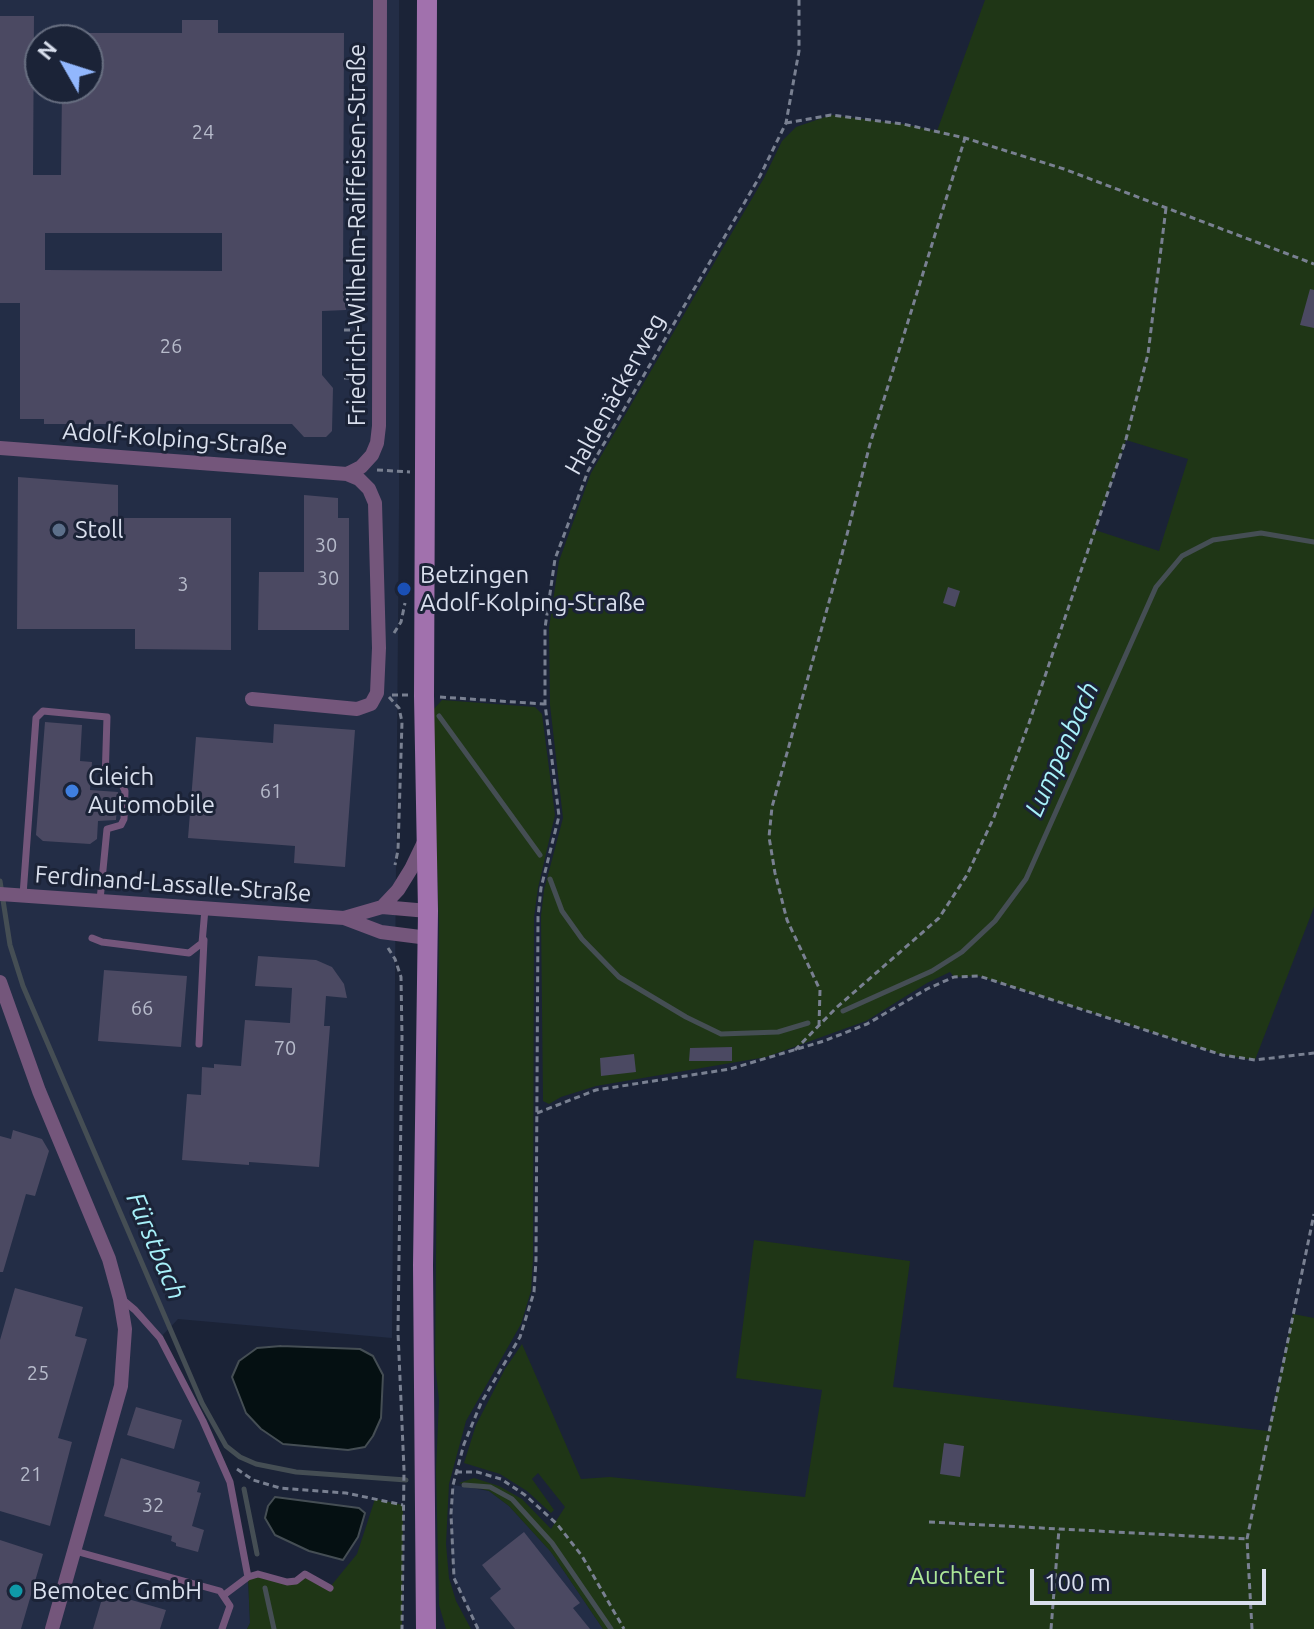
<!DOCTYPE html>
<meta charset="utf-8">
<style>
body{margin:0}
#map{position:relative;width:1314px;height:1629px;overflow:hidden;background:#1b2337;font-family:Ubuntu,sans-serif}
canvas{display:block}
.north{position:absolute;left:24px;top:24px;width:80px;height:80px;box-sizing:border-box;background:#1b2337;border:2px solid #676e80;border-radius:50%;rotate:309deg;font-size:22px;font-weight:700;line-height:32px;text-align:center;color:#d9dfed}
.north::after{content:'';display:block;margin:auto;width:28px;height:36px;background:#92b7fd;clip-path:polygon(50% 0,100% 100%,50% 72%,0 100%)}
.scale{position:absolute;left:1030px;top:1569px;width:236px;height:36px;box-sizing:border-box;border:4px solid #d9dfed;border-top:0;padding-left:10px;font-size:24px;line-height:28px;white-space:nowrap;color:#d9dfed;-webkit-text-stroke:6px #1b2337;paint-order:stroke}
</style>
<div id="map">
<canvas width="1314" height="1629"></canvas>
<div class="north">N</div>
<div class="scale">100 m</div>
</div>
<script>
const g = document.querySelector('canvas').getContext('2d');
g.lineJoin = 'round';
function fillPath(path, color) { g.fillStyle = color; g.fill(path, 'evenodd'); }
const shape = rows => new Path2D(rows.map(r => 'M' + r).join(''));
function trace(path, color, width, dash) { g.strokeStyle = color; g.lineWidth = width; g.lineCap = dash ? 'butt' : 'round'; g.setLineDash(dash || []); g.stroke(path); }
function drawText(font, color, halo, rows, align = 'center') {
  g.font = font + ' Ubuntu,sans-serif'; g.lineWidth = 6; g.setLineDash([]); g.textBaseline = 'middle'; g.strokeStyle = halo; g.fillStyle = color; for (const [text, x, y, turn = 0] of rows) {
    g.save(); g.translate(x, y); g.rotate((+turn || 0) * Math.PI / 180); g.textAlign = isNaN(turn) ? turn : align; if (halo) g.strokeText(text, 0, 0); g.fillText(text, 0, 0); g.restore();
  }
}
const built = shape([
 [0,0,399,0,399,509,392,1338,178,1319,160,1338,230,1482,248,1577,250,1623,247,1629,0,1629],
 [40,40,88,40,88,88,40,88],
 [453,1485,489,1491,509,1506,551,1552,603,1629,478,1629,454,1578,451,1545]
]);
const green = shape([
 [985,0,1314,0,1314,907,1255,1060,1222,1055,979,976,954,977,950,972,927,983,866,1021,766,1057,596,1086,561,1097,549,1104,543,1101,541,916,544,890,563,818,550,705,549,628,559,561,591,473,764,178,782,141,796,127,831,115,903,124,937,131],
 [1126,440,1188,459,1159,551,1095,530],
 [442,700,535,707,542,714,555,815,538,888,534,917,533,1259,531,1291,521,1324,466,1421,449,1484,446,1544,449,1578,456,1601,471,1629,446,1629,439,1605,436,1470,439,1400,435,1364,439,924,432,711],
 [754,1240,910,1261,893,1387,1268,1431,1293,1314,1314,1318,1314,1629,603,1629,551,1552,509,1506,489,1491,459,1483,474,1478,499,1486,522,1499,551,1529,565,1507,538,1473,532,1479,554,1510,551,1513,527,1491,500,1474,464,1463,476,1425,505,1369,522,1344,581,1479,610,1477,805,1497,822,1390,736,1378],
 [375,1499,403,1505,402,1629,247,1629,250,1623,248,1577,258,1574,287,1582,305,1574,330,1587,357,1554]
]);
const water = shape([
 [281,1346,360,1349,373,1356,383,1375,381,1418,373,1436,365,1447,348,1450,283,1444,261,1429,246,1413,232,1377,239,1361,257,1348,281,1346],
 [275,1497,359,1508,365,1513,358,1537,343,1560,309,1551,275,1535,265,1518,268,1506,275,1497]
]);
const stream = shape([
 [439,716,540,855],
 [550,879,562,911,582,939,619,977,686,1017,721,1034,778,1032,808,1023],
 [0,881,10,945,23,986,202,1403,226,1446,240,1457,256,1464,296,1472,406,1480],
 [843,1011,932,971,962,952,995,921,1026,879,1156,587,1182,556,1213,540,1261,533,1314,542],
 [464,1485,490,1487,512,1499,552,1543,611,1629],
 [244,1489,257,1554],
 [265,1588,274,1629]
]);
const building = shape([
 [0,16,34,16,33,175,61,175,62,88,88,88,88,33,182,33,182,20,218,20,218,33,344,33,343,287,352,287,351,307,346,307,346,310,322,311,322,375,333,388,332,431,326,437,304,437,292,424,44,424,44,419,20,419,20,303,0,303],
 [45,233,222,233,222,271,45,270],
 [1310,289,1314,290,1314,328,1300,325],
 [18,477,118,485,118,518,231,518,231,650,135,649,135,629,17,629],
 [304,495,338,498,338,518,349,518,349,630,258,630,259,572,304,572],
 [948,587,960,591,955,607,943,603],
 [45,722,82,725,80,761,92,762,90,790,118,792,116,820,98,821,97,839,90,844,43,841,36,835],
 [274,724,355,730,345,867,294,863,295,846,188,838,196,737,273,743],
 [258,956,316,960,332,967,344,984,347,998,326,996,324,1026,330,1026,319,1167,249,1162,249,1165,182,1160,187,1094,201,1095,202,1067,214,1068,214,1064,241,1066,245,1020,290,1023,292,988,255,986],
 [104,970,187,976,181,1047,98,1041],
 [732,1047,732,1061,689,1061,690,1048],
 [634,1054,636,1072,601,1076,600,1058],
 [13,1130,42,1139,49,1151,35,1196,26,1194,3,1272,0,1272,0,1136,11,1139],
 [15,1288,83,1307,75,1336,87,1339,58,1438,72,1442,50,1526,0,1511,0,1340],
 [136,1407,182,1420,174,1449,127,1435],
 [944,1443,964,1446,960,1477,940,1474],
 [121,1458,200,1482,197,1492,201,1493,192,1526,204,1530,198,1552,176,1546,176,1543,171,1541,172,1536,104,1516],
 [524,1532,580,1603,573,1608,590,1629,515,1629,490,1598,501,1589,482,1565],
 [0,1540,43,1554,21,1629,0,1629],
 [104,1592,166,1610,160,1629,93,1629]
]);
const path = shape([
 [786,123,831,115,903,124,965,138,1064,169,1314,264],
 [344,330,363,330],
 [344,378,364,378],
 [377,470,410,472],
 [394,633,401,622,405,603],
 [392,695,409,695],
 [389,697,399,708,402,722,398,850,395,865],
 [440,697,544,704],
 [388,948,395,959,401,977,402,1037,398,1332,404,1470,402,1629],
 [819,1026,820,990,787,920,775,873,769,837,772,807,839,566,870,444,965,138],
 [795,1050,836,1008,939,918,967,875,994,817,1029,723,1126,439,1148,354,1166,208],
 [537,1113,596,1090,730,1069,824,1041,867,1024,927,989,954,977,979,976,1222,1055,1255,1060,1314,1053],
 [237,1469,253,1480,280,1488,346,1493,403,1505],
 [456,1472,477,1472,501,1479,525,1495,557,1524,582,1556,624,1629],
 [929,1522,1247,1539],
 [478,1629,454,1578,451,1514,453,1485,464,1444,481,1403,520,1337,534,1292,536,1260,538,917,541,888,559,816,545,704,545,628,555,559,588,471,760,176,786,123,799,51,799,0],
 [1051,1629,1059,1529],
 [1252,1629,1247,1539,1314,1214]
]);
const service = shape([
 [23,895,36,718,43,711,107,717,105,781,121,783,125,791,124,819,121,825,107,829,100,900],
 [92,938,102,942,189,953,202,943,205,909],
 [199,1044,204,940],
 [123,1300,135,1310,160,1338,203,1421,230,1482,248,1577],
 [75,1551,220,1591,230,1606,222,1629],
 [224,1595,248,1577,258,1574,287,1582,296,1581,305,1574,330,1588]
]);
const minor = shape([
 [0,448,347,474],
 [252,699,357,709,371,704,377,693,379,648,375,503,369,489,359,479,347,474,361,467,372,455,377,443,379,426,380,0],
 [0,894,344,918,381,932,428,938],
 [382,907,398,890,411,869,425,840],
 [344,918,382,907,428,911],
 [0,982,39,1091,109,1259,120,1299,125,1329,121,1386,52,1629]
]);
const secondary = shape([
 [426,1629,423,1265,428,911,424,696,427,0]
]);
const markers = [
 [59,530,8,"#5c6f8a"],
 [404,589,8,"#1a4fb4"],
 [72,791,8,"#3f7fe0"],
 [16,1591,8,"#0f9aa8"]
];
const numberNames = [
 ["24",203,132],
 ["26",171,346],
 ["30",326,545],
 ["30",328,578],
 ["3",183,584],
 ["61",271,791],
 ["66",142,1008],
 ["70",285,1048],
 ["25",38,1373],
 ["21",31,1474],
 ["32",153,1505]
];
const streetNames = [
 ["Friedrich-Wilhelm-Raiffeisen-Straße",357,235,-90],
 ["Haldenäckerweg",615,394,-61],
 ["Adolf-Kolping-Straße",175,439,4],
 ["Ferdinand-Lassalle-Straße",173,884,4]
];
const poiNames = [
 ["Stoll",75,530],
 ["Betzingen",420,575],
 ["Adolf-Kolping-Straße",420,603],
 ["Gleich",88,777],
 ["Automobile",88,805],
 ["Bemotec GmbH",32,1591]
];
const parkNames = [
 ["Auchtert",957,1576]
];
const waterNames = [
 ["Lumpenbach",1062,749,-66],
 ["Fürstbach",156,1246,67]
];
fillPath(built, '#232d46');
fillPath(green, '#1f3616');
fillPath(water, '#051012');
trace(water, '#454e54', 2);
trace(stream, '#454e54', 5);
fillPath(building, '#4b4962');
trace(path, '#798091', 3, [6, 4]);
trace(service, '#74567b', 7);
trace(minor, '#74567b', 14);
trace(secondary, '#a171ad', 20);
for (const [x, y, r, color] of markers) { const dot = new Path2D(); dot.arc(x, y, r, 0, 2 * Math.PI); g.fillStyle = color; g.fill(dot); trace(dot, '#1b2337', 3); }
drawText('20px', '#b6baca', null, numberNames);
drawText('24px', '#d9dfed', '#1b2337', streetNames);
drawText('24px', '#d9dfed', '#1b2337', poiNames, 'left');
drawText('24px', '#ace797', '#1b2337', parkNames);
drawText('italic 26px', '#a7f0f9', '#1b2337', waterNames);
</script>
